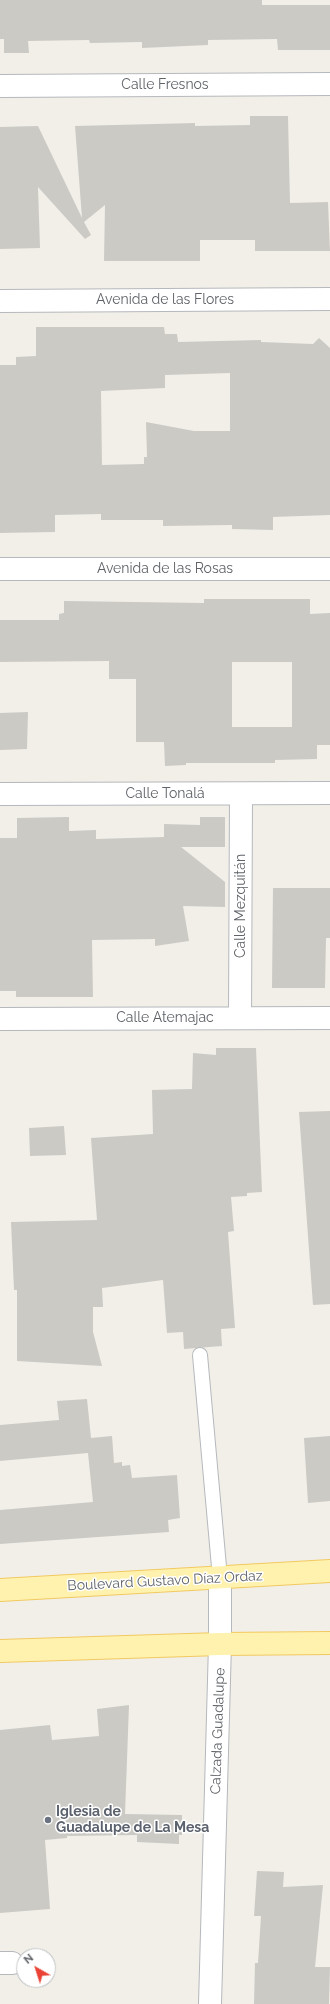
<!DOCTYPE html>
<meta charset="utf-8">
<style>
body{margin:0}
#map{position:relative;width:330px;height:2004px;overflow:hidden;background:#f1efe8;font-family:Raleway,sans-serif}
canvas{display:block}
.north{position:absolute;left:16px;top:1948px;width:40px;height:40px;box-sizing:border-box;background:#fff;border:1px solid #bfc1c3;border-radius:50%;rotate:321deg;font-size:11px;font-weight:700;line-height:16px;text-align:center;color:#5f6368}
.north::after{content:'';display:block;margin:auto;width:14px;height:18px;background:#ea4335;clip-path:polygon(50% 0,100% 100%,50% 72%,0 100%)}
</style>
<div id="map">
<canvas width="330" height="2004"></canvas>
<div class="north">N</div>
</div>
<script>
const g = document.querySelector('canvas').getContext('2d');
g.lineJoin = 'round';
function fillPath(path, color) { g.fillStyle = color; g.fill(path, 'evenodd'); }
const shape = rows => new Path2D(rows.map(r => 'M' + r).join(''));
function trace(path, color, width, dash) { g.strokeStyle = color; g.lineWidth = width; g.lineCap = dash ? 'butt' : 'round'; g.setLineDash(dash || []); g.stroke(path); }
function drawText(font, color, halo, rows, align = 'center') {
  g.font = font + ' Raleway,sans-serif'; g.lineWidth = 3; g.setLineDash([]); g.textBaseline = 'middle'; g.strokeStyle = halo; g.fillStyle = color; for (const [text, x, y, turn = 0] of rows) {
    g.save(); g.translate(x, y); g.rotate((+turn || 0) * Math.PI / 180); g.textAlign = isNaN(turn) ? turn : align; if (halo) g.strokeText(text, 0, 0); g.fillText(text, 0, 0); g.restore();
  }
}
const building = shape([
 [0,0,262,0,262,5,330,5,330,50,278,50,277,39,208,40,208,45,142,48,142,42,90,43,89,40,28,41,29,53,4,53,4,39,0,39],
 [250,116,288,116,290,203,328,202,330,251,255,251,255,240,200,240,200,261,104,261,105,205,84,222,91,235,85,239,38,187,40,248,0,249,0,127,38,126,82,218,75,126,195,123,195,126,250,125],
 [36,327,164,327,165,334,177,334,178,342,261,340,261,342,313,344,319,338,330,348,330,515,273,517,273,530,232,529,232,525,163,526,163,520,101,520,101,514,55,515,55,532,0,533,0,365,16,365,16,357,36,356],
 [230,373,230,431,194,431,146,422,147,457,144,457,144,464,102,465,101,391,165,388,165,375],
 [204,599,310,599,310,614,330,613,330,745,317,745,317,759,275,760,275,763,186,763,186,765,165,766,164,742,136,742,136,679,109,679,109,661,0,662,0,620,59,620,59,614,64,613,64,601,204,603],
 [232,662,292,662,292,727,232,727],
 [28,712,27,749,0,750,0,713],
 [69,817,69,831,96,830,96,839,164,837,164,824,200,825,200,817,225,817,225,847,181,847,225,882,225,907,183,906,189,941,155,946,155,939,92,940,93,997,16,997,16,991,0,991,0,838,17,838,17,818],
 [273,888,330,888,330,938,326,938,325,988,272,988],
 [216,1048,256,1048,262,1192,247,1193,247,1196,231,1197,234,1231,228,1232,235,1328,221,1329,222,1346,184,1349,183,1332,167,1333,163,1280,102,1288,103,1307,93,1307,93,1332,102,1366,17,1361,17,1290,14,1290,11,1222,97,1220,91,1138,153,1134,152,1090,192,1089,193,1053,216,1055],
 [330,1111,330,1304,313,1305,299,1112],
 [64,1126,66,1155,30,1156,29,1128],
 [87,1399,91,1438,112,1436,114,1463,122,1462,122,1466,130,1465,132,1478,177,1475,180,1518,168,1520,169,1532,0,1544,0,1510,93,1502,88,1453,0,1461,0,1425,59,1420,57,1401],
 [330,1436,330,1501,308,1503,304,1438],
 [129,1705,125,1814,182,1815,182,1835,179,1835,179,1844,137,1842,137,1835,67,1836,67,1838,45,1840,50,1909,0,1913,0,1730,50,1725,52,1740,99,1736,97,1709],
 [257,1871,284,1872,283,1887,323,1885,315,1967,330,1967,329,2004,254,2004,255,1963,258,1963,261,1916,254,1916]
]);
const lane = shape([
 [200,1355,220,1578]
]);
const street = shape([
 [0,86,330,84],
 [0,301,330,299],
 [0,569,330,569],
 [0,794,330,793],
 [240,1018,241,794],
 [0,1019,330,1018],
 [0,1963,12,1963],
 [210,2004,220,1644,220,1578]
]);
const primary = shape([
 [0,1590,330,1571],
 [0,1651,220,1644,330,1643]
]);
const markers = [
 [48,1820,4,"#6b7280"]
];
const streetNames = [
 ["Calle Fresnos",165,85],
 ["Avenida de las Flores",165,300],
 ["Avenida de las Rosas",165,569],
 ["Calle Tonalá",165,794],
 ["Calle Mezquitán",241,906,-90],
 ["Calle Atemajac",165,1018],
 ["Boulevard Gustavo Díaz Ordaz",165,1581,-3],
 ["Calzada Guadalupe",218,1731,-88]
];
const worshipNames = [
 ["Iglesia de",56,1812],
 ["Guadalupe de La Mesa",56,1828]
];
fillPath(building, '#cccac5');
trace(lane, '#b5b8bc', 16);
trace(street, '#b5b8bc', 24);
trace(primary, '#f2c960', 24);
trace(lane, '#fff', 14);
trace(street, '#fff', 22);
trace(primary, '#fff2af', 22);
for (const [x, y, r, color] of markers) { const dot = new Path2D(); dot.arc(x, y, r, 0, 2 * Math.PI); g.fillStyle = color; g.fill(dot); trace(dot, '#fff', 1.5); }
drawText('14px', '#5f6368', '#fff', streetNames);
drawText('bold 14px', '#5b616d', '#fff', worshipNames, 'left');
</script>
